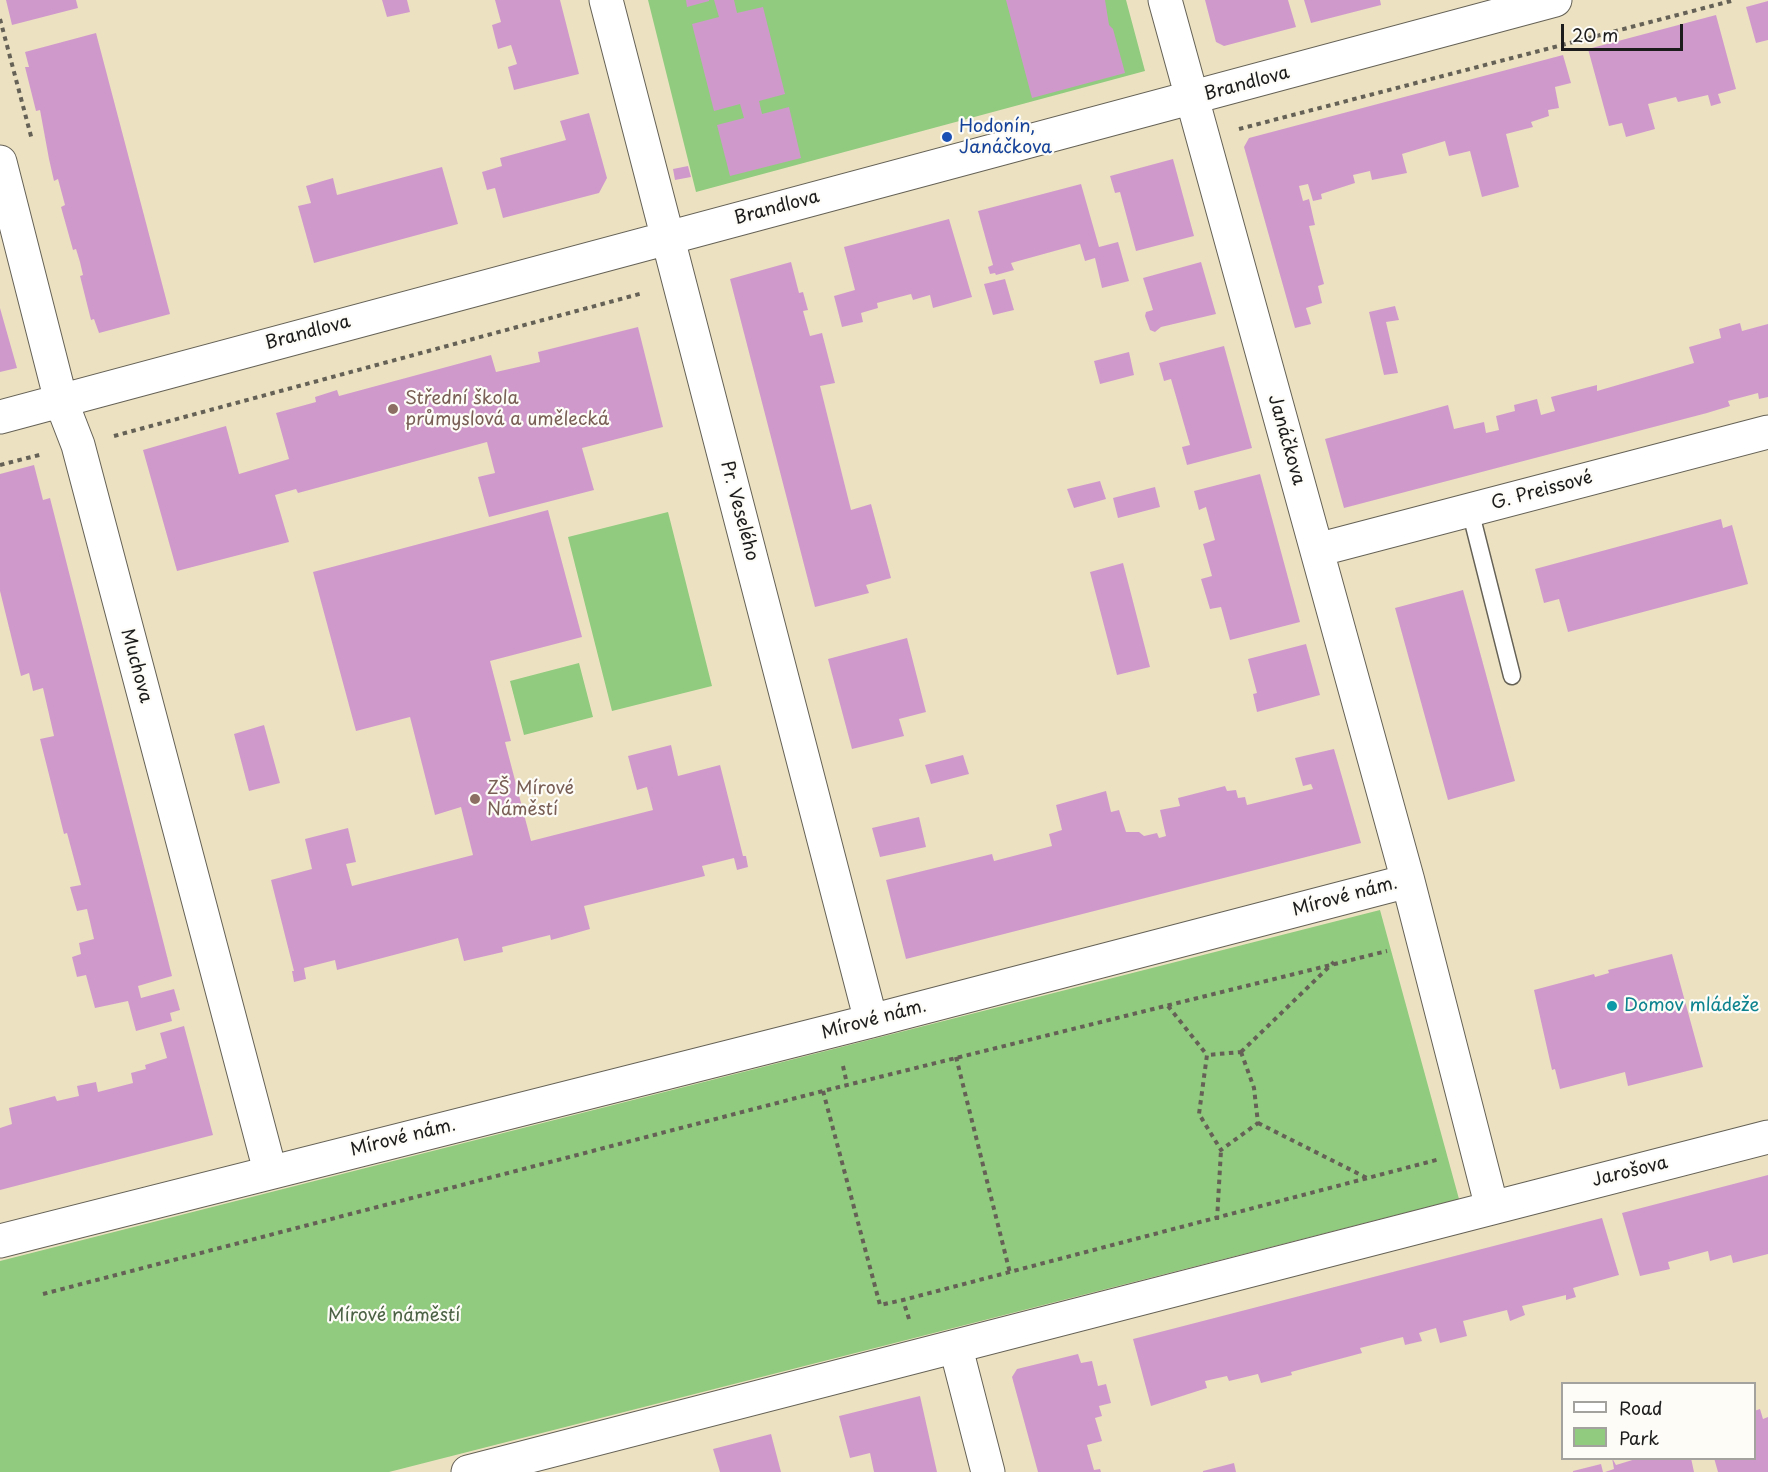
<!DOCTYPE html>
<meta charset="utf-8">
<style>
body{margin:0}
#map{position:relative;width:1768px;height:1472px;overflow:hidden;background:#ece2c2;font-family:"Playpen Sans",sans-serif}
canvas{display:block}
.legend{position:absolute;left:1561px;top:1382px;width:195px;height:78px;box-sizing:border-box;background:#fdfcf7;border:2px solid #a3a29f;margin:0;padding:8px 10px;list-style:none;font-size:18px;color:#1c1c1c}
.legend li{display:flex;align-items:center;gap:12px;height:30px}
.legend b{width:30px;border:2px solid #a3a29f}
.scale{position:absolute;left:1561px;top:24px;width:122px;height:27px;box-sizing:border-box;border:3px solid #1c1c1c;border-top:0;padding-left:8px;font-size:18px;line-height:21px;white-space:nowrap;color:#1c1c1c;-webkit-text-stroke:4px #fdfcf7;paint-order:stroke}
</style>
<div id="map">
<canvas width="1768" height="1472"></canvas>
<ul class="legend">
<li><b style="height:8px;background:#fff"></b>Road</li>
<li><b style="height:16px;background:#91cb7f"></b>Park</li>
</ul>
<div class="scale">20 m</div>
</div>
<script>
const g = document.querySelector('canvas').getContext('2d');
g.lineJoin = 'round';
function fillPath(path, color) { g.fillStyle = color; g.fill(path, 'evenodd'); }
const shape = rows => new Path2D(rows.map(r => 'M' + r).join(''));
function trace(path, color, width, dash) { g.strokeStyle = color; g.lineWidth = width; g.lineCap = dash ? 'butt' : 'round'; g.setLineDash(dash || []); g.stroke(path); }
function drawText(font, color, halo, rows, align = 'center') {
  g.font = font + ' "Playpen Sans",sans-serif'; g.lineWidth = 4.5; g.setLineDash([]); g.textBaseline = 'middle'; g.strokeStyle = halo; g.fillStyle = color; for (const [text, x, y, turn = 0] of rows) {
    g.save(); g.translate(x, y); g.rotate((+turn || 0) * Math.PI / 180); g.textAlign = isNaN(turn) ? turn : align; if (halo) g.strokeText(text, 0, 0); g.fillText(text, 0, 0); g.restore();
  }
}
const green = shape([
 [648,0,1126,0,1145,71,696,192],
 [668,512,712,686,612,711,568,537],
 [579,663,593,717,524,735,510,681],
 [1380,910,1459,1199,389,1472,0,1472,0,1261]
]);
const building = shape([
 [6,0,76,0,78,8,12,25],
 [382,0,407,0,410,12,387,17],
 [495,0,560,0,579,74,514,90,508,67,517,64,511,45,498,49,492,25,501,22],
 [686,0,709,0,709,1,687,7],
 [714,0,734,0,737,13,763,7,785,94,759,101,762,114,789,107,801,158,730,176,717,125,744,118,740,104,714,111,692,24,719,17],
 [1006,0,1105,0,1109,25,1113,29,1125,73,1032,98],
 [1205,0,1288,0,1296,27,1224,46,1216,42],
 [1304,0,1380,0,1381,5,1311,23],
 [1768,1,1768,40,1756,43,1746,7],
 [1716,15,1736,89,1718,94,1721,103,1711,106,1708,95,1678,102,1676,97,1648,104,1655,129,1626,137,1622,123,1609,126,1588,49],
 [96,33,170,314,99,333,94,319,91,320,80,276,83,275,80,262,76,249,73,250,61,207,65,205,58,179,54,181,49,159,40,110,36,111,25,67,29,67,25,52],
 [1563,55,1571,83,1555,87,1559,108,1548,110,1549,116,1531,122,1533,127,1506,134,1519,187,1482,197,1470,151,1449,156,1445,141,1402,154,1407,173,1372,180,1370,171,1353,175,1355,183,1321,194,1322,199,1313,201,1308,184,1299,186,1303,201,1309,199,1315,225,1309,226,1324,284,1318,286,1322,303,1306,308,1311,324,1295,328,1244,147,1249,138],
 [589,113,607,178,599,193,503,218,495,188,487,190,482,172,502,166,500,158,566,140,560,121],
 [1173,159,1194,236,1136,251,1120,192,1115,193,1110,176],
 [688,166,691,177,675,180,673,169],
 [442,167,458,224,314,263,298,206,311,203,306,186,333,178,337,195],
 [1081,184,1099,247,1118,242,1129,281,1102,288,1095,258,1085,261,1080,244,1011,263,1014,270,996,275,995,273,990,274,988,267,993,265,978,211],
 [949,219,972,297,933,308,930,295,913,300,911,294,877,303,878,308,861,313,863,322,842,327,834,296,855,290,844,247],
 [791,262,799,293,803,292,808,310,803,311,810,336,822,333,835,383,820,386,851,510,871,504,891,578,866,585,869,593,815,607,730,279],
 [1201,262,1216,314,1161,327,1155,332,1150,330,1145,316,1146,312,1153,310,1143,278],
 [1005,279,1014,310,993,315,984,284],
 [1395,306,1399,320,1386,322,1398,373,1384,375,1369,312],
 [0,308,17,368,0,372],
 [1740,323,1742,331,1768,324,1768,397,1759,399,1758,393,1728,401,1730,406,1707,413,1344,508,1325,439,1448,405,1454,429,1484,422,1486,433,1499,430,1496,416,1515,411,1514,405,1537,399,1541,415,1555,411,1551,397,1597,385,1597,391,1694,363,1689,347,1721,338,1719,329],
 [638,327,663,427,582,448,594,490,489,517,478,477,495,473,487,442,298,493,296,489,275,495,289,542,177,571,143,450,226,426,239,474,289,459,276,413,316,402,315,397,337,390,339,396,491,355,496,372,540,362,538,352],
 [1224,346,1252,448,1187,465,1182,447,1190,445,1171,379,1164,381,1159,363],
 [1129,352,1134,375,1100,384,1094,361],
 [34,465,43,500,50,498,172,976,138,986,141,998,174,989,180,1010,170,1013,172,1021,136,1031,128,1001,95,1008,86,975,77,977,72,957,81,954,79,943,94,939,87,909,77,911,70,887,81,885,67,833,64,834,40,739,54,736,43,688,33,691,29,673,21,676,0,591,0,474],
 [1260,474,1300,622,1230,640,1221,607,1210,609,1201,579,1212,576,1203,544,1215,540,1206,507,1199,510,1194,491],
 [1100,481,1106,499,1074,508,1067,489],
 [1155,487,1160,507,1118,518,1113,498],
 [548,510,582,637,490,661,511,741,505,742,531,841,653,810,647,787,637,790,628,756,671,745,678,776,720,765,743,856,746,856,748,867,737,870,734,858,702,866,705,876,584,906,590,929,551,940,550,935,502,947,503,952,464,961,458,938,337,970,335,960,304,968,306,979,294,982,292,971,294,971,271,880,312,869,305,839,348,828,356,862,346,864,352,886,473,855,461,807,435,815,410,717,356,731,313,572],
 [1721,519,1723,528,1732,525,1748,584,1568,632,1559,599,1544,603,1535,569],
 [1123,563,1150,667,1117,675,1090,572],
 [1463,590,1515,781,1448,800,1395,608],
 [907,638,926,712,899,719,904,736,852,749,828,659],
 [1306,644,1320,695,1257,712,1253,694,1257,693,1248,659],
 [264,725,280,783,249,791,234,734],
 [1334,749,1361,843,906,959,886,880,992,854,994,861,1052,846,1049,834,1062,830,1056,805,1106,791,1111,812,1119,810,1126,832,1139,832,1144,836,1157,833,1159,838,1166,836,1160,810,1180,806,1178,798,1225,786,1227,791,1236,790,1238,798,1245,797,1247,805,1313,789,1311,784,1303,786,1295,758],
 [963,755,969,774,931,784,925,765],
 [919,817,926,847,880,857,872,828],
 [1672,954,1703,1067,1628,1086,1625,1072,1560,1089,1555,1069,1552,1070,1534,990,1594,974,1595,977,1609,973,1608,970],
 [184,1026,213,1135,0,1190,0,1128,12,1124,9,1108,55,1096,57,1101,79,1096,77,1086,96,1082,98,1092,133,1083,131,1073,146,1069,145,1065,167,1058,160,1033],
 [1768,1175,1768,1254,1733,1263,1731,1255,1710,1261,1708,1251,1668,1262,1670,1269,1640,1276,1622,1213],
 [1602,1218,1619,1275,1573,1288,1576,1297,1566,1300,1566,1295,1522,1306,1525,1315,1510,1321,1507,1310,1463,1321,1467,1336,1440,1343,1436,1328,1419,1333,1422,1341,1405,1345,1403,1337,1360,1348,1362,1353,1291,1372,1292,1375,1261,1383,1258,1374,1229,1381,1227,1376,1205,1381,1207,1388,1151,1406,1133,1339],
 [1078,1354,1081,1363,1092,1361,1098,1386,1106,1384,1111,1403,1099,1406,1102,1416,1095,1418,1102,1441,1087,1445,1094,1470,1100,1469,1101,1472,1038,1472,1012,1377,1017,1369],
 [920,1396,937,1472,874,1472,870,1453,850,1458,839,1416],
 [1760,1409,1763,1419,1768,1417,1768,1472,1718,1472,1714,1458,1754,1458,1754,1411],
 [771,1434,781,1472,720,1472,713,1449],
 [1612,1458,1616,1465,1639,1458,1691,1458,1694,1472,1605,1472,1614,1469],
 [1234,1463,1236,1472,1203,1472,1203,1471],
 [1601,1464,1603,1472,1573,1472,1573,1471]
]);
const path = shape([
 [0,19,32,140],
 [1239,129,1735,0],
 [114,436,643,293],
 [0,465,43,454],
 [1168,1006,1207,1055],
 [1241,1052,1254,1088,1258,1123,1221,1150,1199,1114,1207,1055,1241,1052],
 [1241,1052,1334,962],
 [956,1057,1010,1273],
 [843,1066,847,1084],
 [823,1091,880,1305,903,1300],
 [1258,1123,1369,1179],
 [1217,1220,1221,1150],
 [43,1294,823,1091,1387,951],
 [909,1319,903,1300,1440,1159]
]);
const service = shape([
 [1470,510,1512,676]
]);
const minor = shape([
 [606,0,871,1021],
 [1165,0,1408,881],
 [0,162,61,401,78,445,270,1171],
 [0,417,1555,0],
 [1317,550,1768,432],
 [1492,1208,1768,1137],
 [0,1241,871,1021,1408,881,1492,1208,468,1472],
 [956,1348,988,1472]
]);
const markers = [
 [947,137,6,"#1a4fb4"],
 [393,409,6,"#8d6e63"],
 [475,799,6,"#8d6e63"],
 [1612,1006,6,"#0f9aa8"]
];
const streetNames = [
 ["Brandlova",1247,84,-15],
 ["Brandlova",777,208,-15],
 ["Brandlova",308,333,-15],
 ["Janáčkova",1286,440,74],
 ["G. Preissové",1542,491,-15],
 ["Pr. Veselého",739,511,75],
 ["Muchova",136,666,75],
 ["Mírové nám.",1345,897,-15],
 ["Mírové nám.",874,1020,-15],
 ["Mírové nám.",403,1138,-14],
 ["Jarošova",1630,1172,-14]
];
const transitNames = [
 ["Hodonín,",959,127],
 ["Janáčkova",959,148]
];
const educationNames = [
 ["Střední škola",405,399],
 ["průmyslová a umělecká",405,420],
 ["ZŠ Mírové",487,789],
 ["Náměstí",487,810]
];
const cultureNames = [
 ["Domov mládeže",1624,1006]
];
const parkNames = [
 ["Mírové náměstí",394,1316]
];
fillPath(green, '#91cb7f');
fillPath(building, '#d099cb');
trace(service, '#656156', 19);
trace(minor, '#656156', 35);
trace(path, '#656156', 4, [4.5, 4.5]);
trace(service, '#fff', 16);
trace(minor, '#fff', 33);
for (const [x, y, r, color] of markers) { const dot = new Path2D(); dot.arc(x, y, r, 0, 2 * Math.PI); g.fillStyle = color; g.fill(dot); trace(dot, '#fdfcf7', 2); }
drawText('18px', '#1c1c1c', '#fdfcf7', streetNames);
drawText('18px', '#164399', '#fdfcf7', transitNames, 'left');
drawText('18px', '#785e54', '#fdfcf7', educationNames, 'left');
drawText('18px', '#0d838f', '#fdfcf7', cultureNames, 'left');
drawText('18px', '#4b6244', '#fdfcf7', parkNames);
</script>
